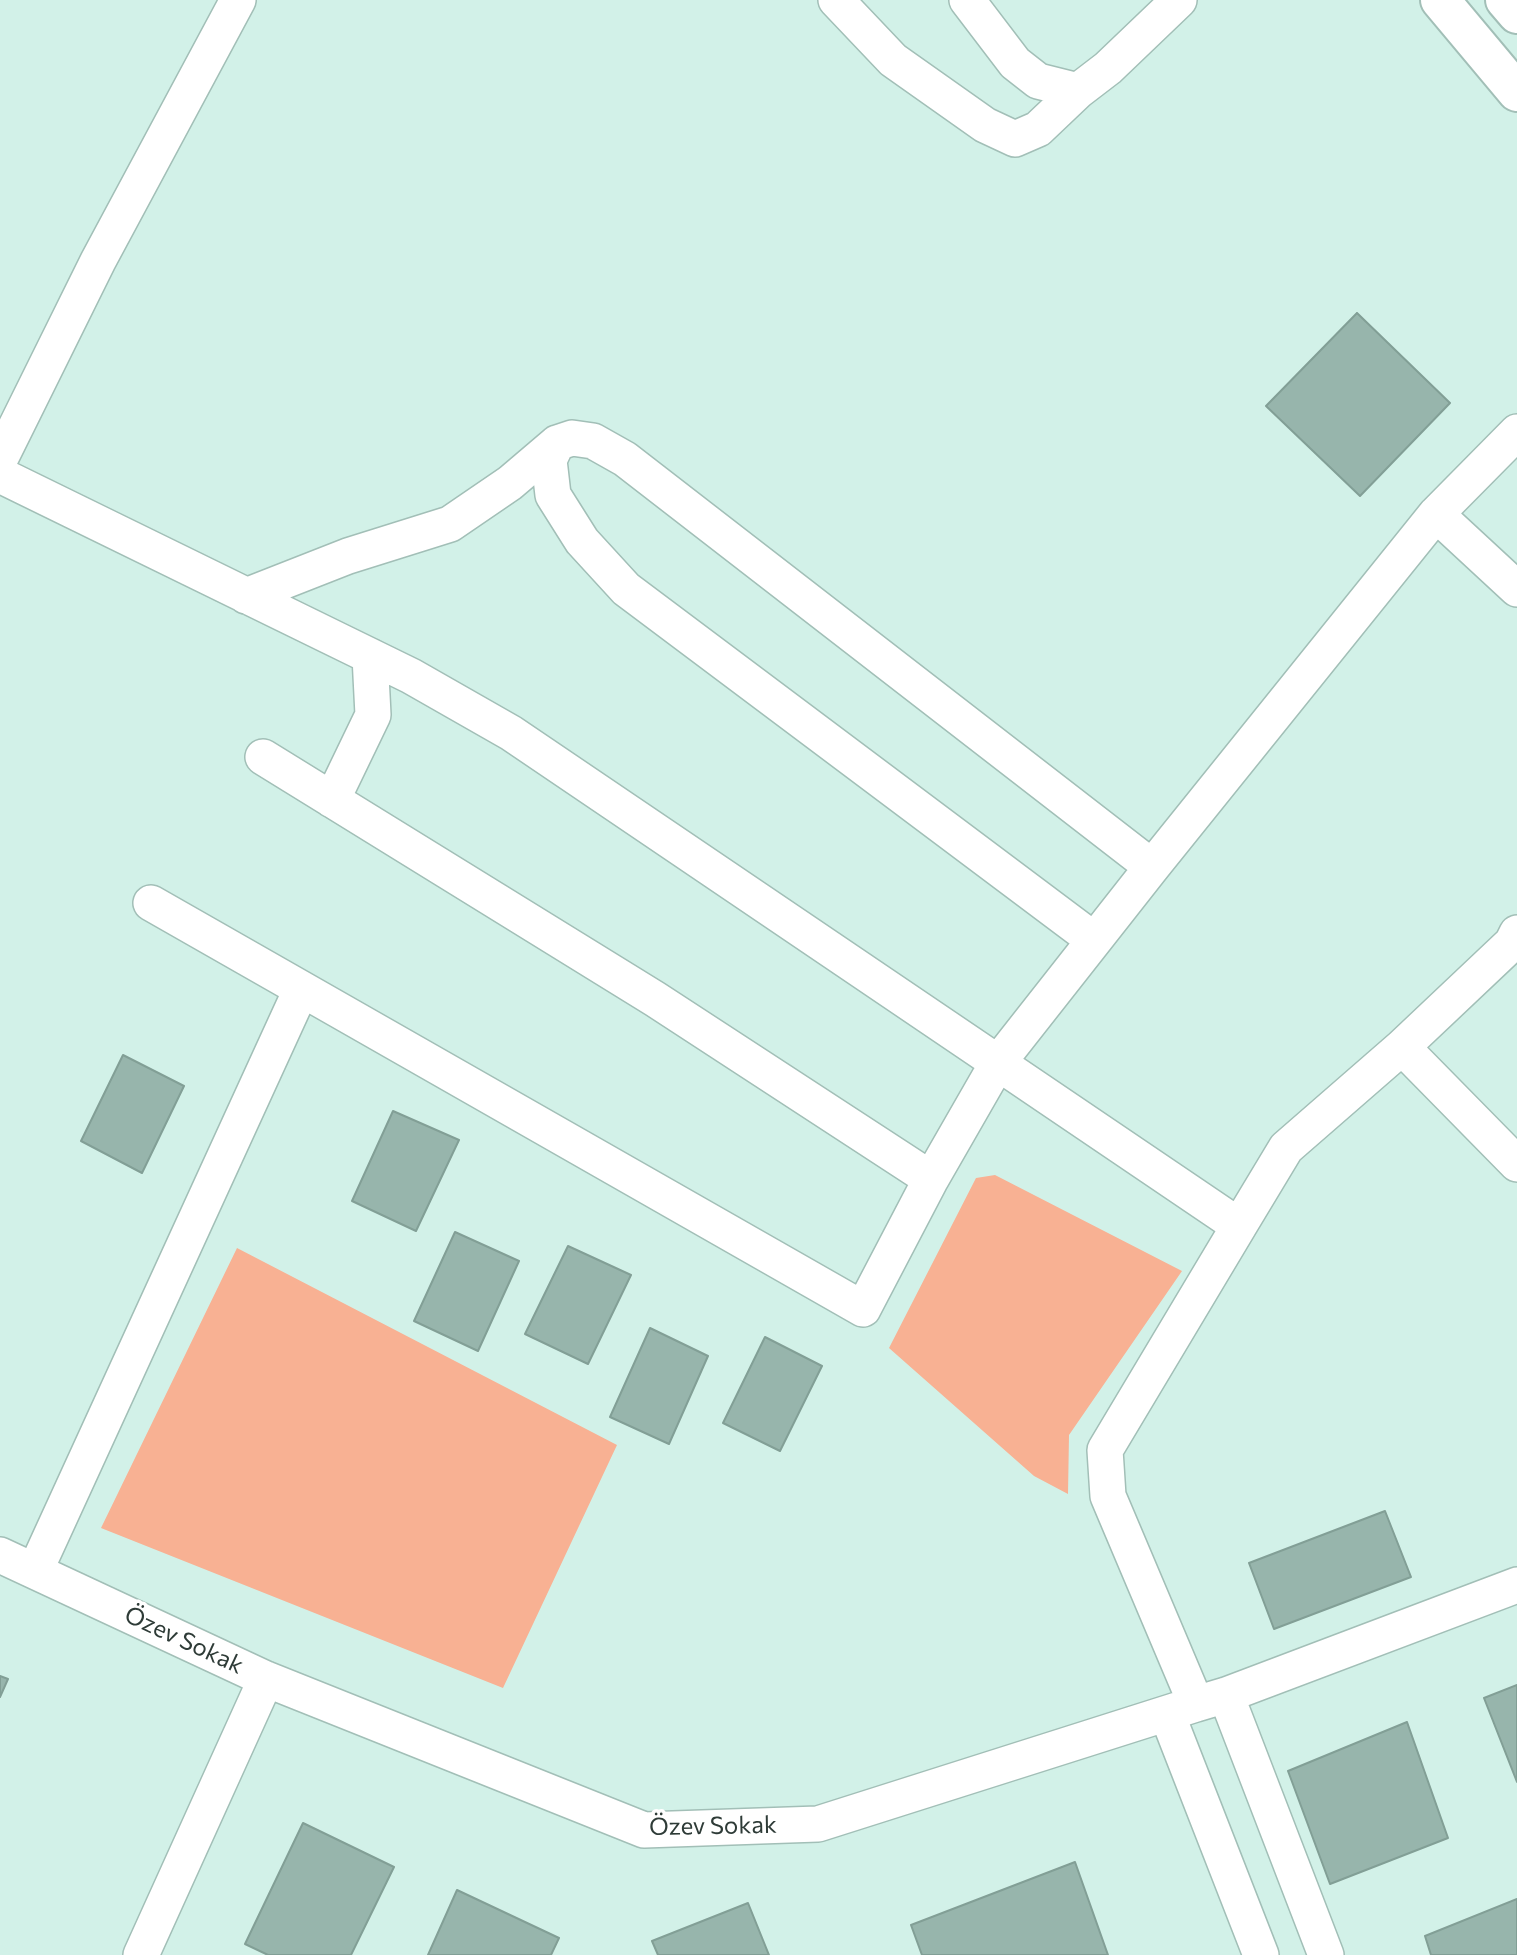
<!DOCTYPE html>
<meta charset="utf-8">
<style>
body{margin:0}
canvas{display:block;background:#d2f1e8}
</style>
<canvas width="1517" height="1955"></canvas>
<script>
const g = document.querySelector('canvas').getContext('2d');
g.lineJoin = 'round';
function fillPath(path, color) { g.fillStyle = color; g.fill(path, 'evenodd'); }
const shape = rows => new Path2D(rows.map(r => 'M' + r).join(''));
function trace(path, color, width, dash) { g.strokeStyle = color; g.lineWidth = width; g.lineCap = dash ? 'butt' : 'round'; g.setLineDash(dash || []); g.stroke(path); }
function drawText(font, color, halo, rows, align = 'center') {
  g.font = font + ' Commissioner,sans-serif'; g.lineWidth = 7; g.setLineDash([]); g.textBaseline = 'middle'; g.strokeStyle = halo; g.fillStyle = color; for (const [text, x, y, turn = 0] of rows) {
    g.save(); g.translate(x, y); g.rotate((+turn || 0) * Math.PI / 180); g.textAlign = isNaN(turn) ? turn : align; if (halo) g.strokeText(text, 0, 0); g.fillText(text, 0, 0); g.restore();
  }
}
const green = shape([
 [995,1175,1182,1271,1069,1435,1068,1494,1034,1476,889,1348,976,1178],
 [237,1248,617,1445,503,1688,101,1528]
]);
const building = shape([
 [1357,313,1450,403,1360,496,1266,406,1357,313],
 [123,1055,184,1086,142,1173,81,1141,123,1055],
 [393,1111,459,1140,416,1231,352,1201,393,1111],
 [455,1232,519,1261,478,1351,414,1321,455,1232],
 [568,1246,631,1275,588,1364,525,1334,568,1246],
 [650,1328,708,1356,669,1444,610,1417,650,1328],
 [765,1337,822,1366,780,1451,723,1423,765,1337],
 [1385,1511,1411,1577,1274,1629,1249,1563,1385,1511],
 [0,1676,8,1679,0,1697,0,1676],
 [1517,1685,1517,1782,1484,1698,1517,1685],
 [1407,1722,1448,1838,1330,1884,1288,1771,1407,1722],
 [303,1823,394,1867,351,1955,268,1955,245,1944,303,1823],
 [1075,1862,1108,1955,922,1955,911,1925,1075,1862],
 [457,1890,559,1938,551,1955,428,1955,457,1890],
 [1517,1899,1517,1955,1431,1955,1425,1936,1517,1899],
 [748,1903,769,1955,658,1955,652,1941,748,1903]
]);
const minor = shape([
 [836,0,893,60,985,125,1015,139,1038,129,1078,91,1108,68,1179,0],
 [967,0,1015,63,1038,81,1078,91],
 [557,443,549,460,553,495,582,541,626,589,1094,940],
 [0,459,98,261,238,0],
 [0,475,411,676,511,733,1239,1226,1105,1450,1108,1496,1196,1704,818,1824,644,1830,266,1679,0,1555],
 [1436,514,1517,589],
 [246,596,348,556,450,524,510,483,557,443,572,438,593,441,625,459,1152,867],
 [263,757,655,999,931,1179],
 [332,800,373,715,370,656],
 [151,903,863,1309,931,1179,997,1064,1152,867,1436,514,1517,432],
 [1402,1047,1517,1164],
 [1239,1226,1286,1148,1402,1047,1512,943,1517,933],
 [35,1571,301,990],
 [1226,1695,1326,1955],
 [1196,1704,1226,1695,1517,1585],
 [1167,1714,1261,1955],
 [141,1955,266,1679]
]);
const tertiary = shape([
 [1440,0,1517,92],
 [1505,0,1517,14]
]);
const streetNames = [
 ["Özev Sokak",184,1640,25],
 ["Özev Sokak",713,1826,-1]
];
fillPath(green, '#f8b193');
fillPath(building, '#97b5ac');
trace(building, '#829f96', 2);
trace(minor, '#a2bfb7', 38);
trace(tertiary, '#a2bfb7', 42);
trace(minor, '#fff', 35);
trace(tertiary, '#fff', 38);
drawText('24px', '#2e3b37', '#fff', streetNames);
</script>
